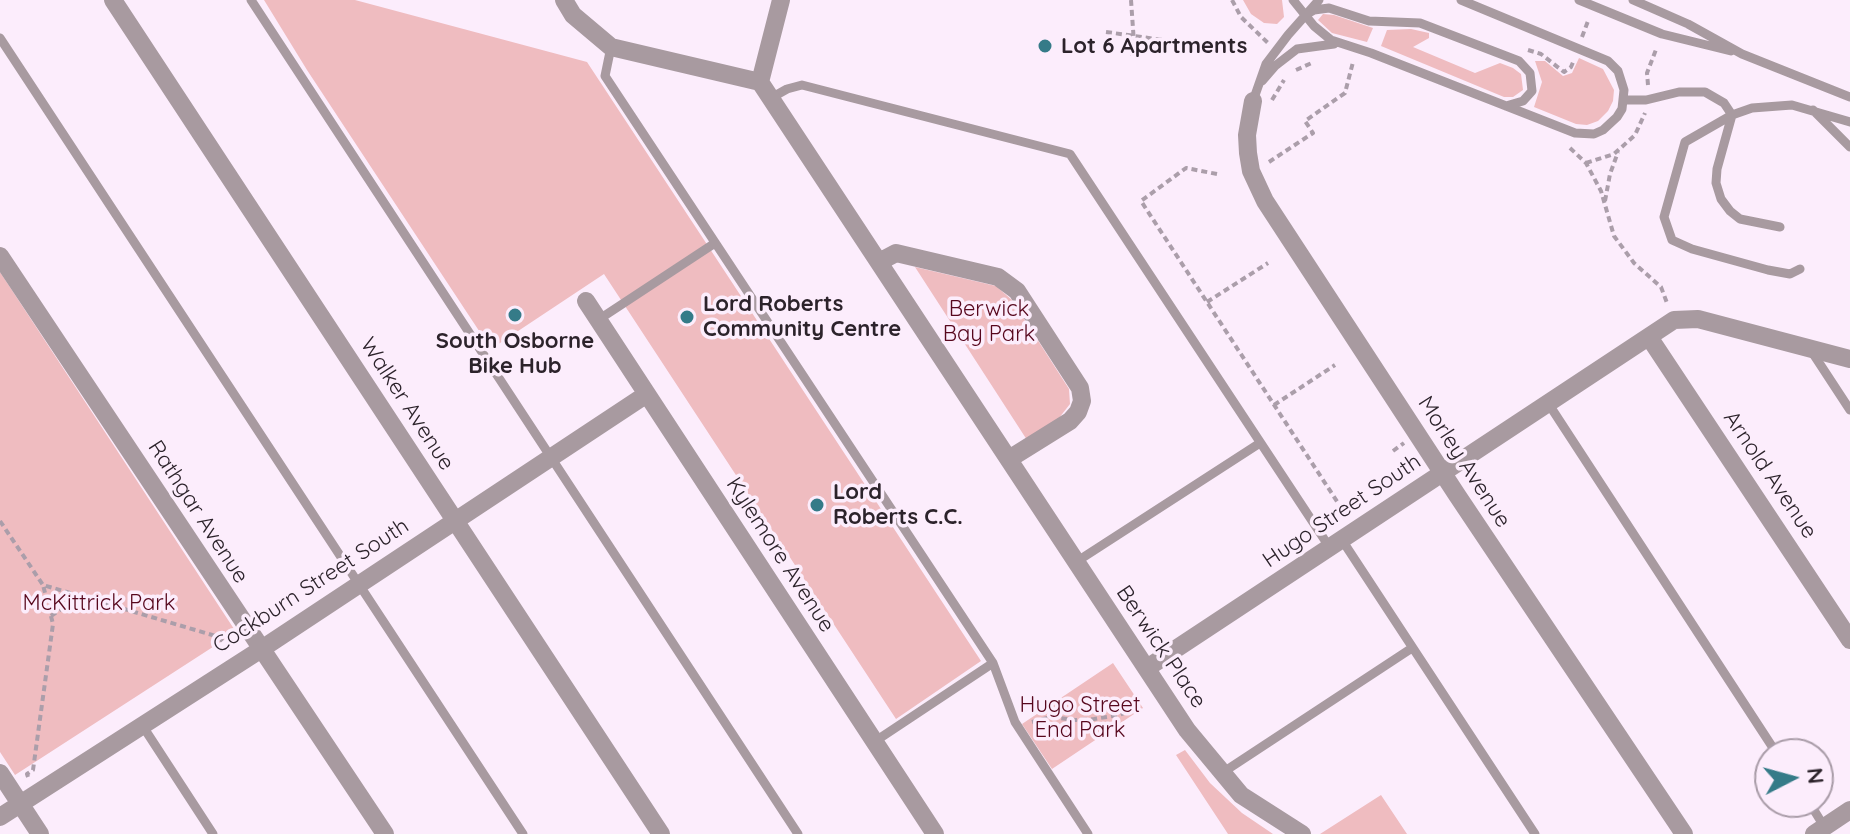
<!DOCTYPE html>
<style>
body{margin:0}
#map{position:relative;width:1850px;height:834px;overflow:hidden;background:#fcedfc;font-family:Quicksand,sans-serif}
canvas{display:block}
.north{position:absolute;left:1754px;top:738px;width:80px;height:80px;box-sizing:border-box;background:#fcedfc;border:2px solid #a99ca8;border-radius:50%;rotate:84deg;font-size:22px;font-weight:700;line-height:32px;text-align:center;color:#2c232b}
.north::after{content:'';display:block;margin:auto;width:28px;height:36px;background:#357b88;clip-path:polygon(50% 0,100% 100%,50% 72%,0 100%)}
</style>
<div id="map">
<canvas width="1850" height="834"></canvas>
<div class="north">N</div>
</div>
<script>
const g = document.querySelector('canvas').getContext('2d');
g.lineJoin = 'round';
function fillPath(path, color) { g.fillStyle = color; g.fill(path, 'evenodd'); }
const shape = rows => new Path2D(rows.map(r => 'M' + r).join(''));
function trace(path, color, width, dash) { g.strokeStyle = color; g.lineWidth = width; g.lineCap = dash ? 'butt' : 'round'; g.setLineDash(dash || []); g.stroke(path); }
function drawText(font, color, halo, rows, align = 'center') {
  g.font = font + ' Quicksand,sans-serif'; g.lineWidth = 7; g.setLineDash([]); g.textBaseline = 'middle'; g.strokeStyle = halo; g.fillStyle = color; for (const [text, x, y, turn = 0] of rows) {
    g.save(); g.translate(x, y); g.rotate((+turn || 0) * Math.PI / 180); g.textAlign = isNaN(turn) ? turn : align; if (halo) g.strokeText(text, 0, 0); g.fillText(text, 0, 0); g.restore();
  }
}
const green = shape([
 [264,0,355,0,587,62,981,661,896,719,604,274,491,349,307,70],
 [1243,0,1282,0,1284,17,1277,24,1264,23,1251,14],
 [1323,14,1334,15,1373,28,1367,42,1332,33,1318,20],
 [1411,29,1429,33,1429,38,1413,47,1475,73,1500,63,1513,68,1521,74,1523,90,1513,97,1504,97,1381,46,1387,30],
 [1579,58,1603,69,1614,90,1613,101,1608,111,1598,121,1587,125,1576,124,1534,107,1542,82,1535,61,1545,61,1563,76,1572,73],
 [915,267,996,286,1012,300,1069,389,1070,404,1059,418,1027,440],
 [0,272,236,632,15,775,0,752],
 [1113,663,1143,708,1052,769,1022,724],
 [1185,750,1210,783,1242,813,1273,834,1228,834,1176,755],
 [1381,795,1407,834,1320,834]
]);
const path = shape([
 [1131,0,1134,43,1132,56],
 [1232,0,1241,17,1268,43],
 [1106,32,1235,50],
 [1582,37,1588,21],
 [1528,50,1541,54,1564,72,1571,67,1574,60],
 [1296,70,1314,62],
 [1648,85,1647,73,1657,47],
 [1272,100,1284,80],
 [1570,148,1586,163,1601,191,1614,236,1634,263,1661,287,1667,303],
 [1269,162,1313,133,1305,121,1345,93,1353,62],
 [1586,163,1614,154,1635,135,1645,113],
 [1217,174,1186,168,1141,201,1342,509],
 [1605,201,1610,174,1618,152],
 [1207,302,1268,263],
 [1274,405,1335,365],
 [1393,451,1404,443],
 [0,521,43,585,219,637,224,643],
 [51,616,80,596],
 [1032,722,1051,717,1075,720,1094,719,1119,715,1139,707],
 [28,777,27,774,33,770,53,624,43,585]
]);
const lane = shape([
 [251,0,798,834],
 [1293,0,1314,26,1331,40,1371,53,1575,133,1594,134,1603,130,1617,117,1622,109,1624,90,1618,71,1608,61,1461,0],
 [1579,0,1662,34,1731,51],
 [1633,0,1688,24,1742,54,1850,97],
 [1305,15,1314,10,1329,8,1369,21,1420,23,1519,61,1530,73,1532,91,1523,101,1506,106],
 [0,38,523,834],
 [611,47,605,76,993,663,1015,722,1088,834],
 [1262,81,1275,66,1297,49,1334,44],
 [771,98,787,89,802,85,1070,154,1330,548],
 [1624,100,1646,100,1679,92,1705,92,1724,103,1732,115,1685,142,1664,217,1672,240,1692,249,1768,270,1790,274,1800,269],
 [1253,101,1266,64,1288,35,1319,0],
 [1813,110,1850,147],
 [1780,227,1740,219,1730,211,1721,199,1716,183,1717,169,1732,115,1752,108,1792,105,1850,122],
 [598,320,715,243],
 [1812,352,1850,410],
 [1548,403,1777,754],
 [1342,540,1535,834],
 [1076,562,1260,443],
 [142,725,213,834],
 [874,742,993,663],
 [1222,773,1412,648],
 [1809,802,1825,828]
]);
const street = shape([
 [113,0,661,834],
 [564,0,573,15,611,47,760,82],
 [760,82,1187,730,1241,795,1302,834],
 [760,82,781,0],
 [1253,101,1247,135,1248,153,1251,171,1265,201,1457,495,1684,834],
 [0,256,385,834],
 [879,262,896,253,998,277,1017,291,1080,388,1082,401,1078,412,1070,421,1009,459],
 [586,301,935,834],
 [1649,337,1850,640],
 [1147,668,1674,320,1698,319,1850,359],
 [0,773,40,834],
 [0,817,260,650,647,394],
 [1814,834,1850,810]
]);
const markers = [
 [1045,46,8,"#357b88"],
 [515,315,8,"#357b88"],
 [687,317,8,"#357b88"],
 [817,505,8,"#357b88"]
];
const poiNames = [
 ["Lot 6 Apartments",1061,46],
 ["Lord Roberts",703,304],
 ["Community Centre",703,329],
 ["South Osborne",515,341,"center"],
 ["Bike Hub",515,366,"center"],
 ["Lord",833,492],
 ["Roberts C.C.",833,517]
];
const parkNames = [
 ["Berwick",989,309],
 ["Bay Park",989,334],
 ["McKittrick Park",99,603],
 ["Hugo Street",1080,705],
 ["End Park",1080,730]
];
const streetNames = [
 ["Walker Avenue",407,404,57],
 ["Morley Avenue",1464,462,57],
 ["Arnold Avenue",1770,475,56],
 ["Hugo Street South",1342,511,-34],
 ["Rathgar Avenue",198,512,57],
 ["Kylemore Avenue",780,555,57],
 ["Cockburn Street South",311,586,-33],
 ["Berwick Place",1161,647,56]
];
fillPath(green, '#efbcc0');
trace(path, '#ab9eaa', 4, [6, 4]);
trace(lane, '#a89aa0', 9);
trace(street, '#a89aa0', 18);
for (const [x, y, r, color] of markers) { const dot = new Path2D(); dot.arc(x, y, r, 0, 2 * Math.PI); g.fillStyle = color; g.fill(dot); trace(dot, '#fcedfc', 3); }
drawText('bold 22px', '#2c232b', '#fcedfc', poiNames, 'left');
drawText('22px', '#57071d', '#fcedfc', parkNames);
drawText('22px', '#2c232b', '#fcedfc', streetNames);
</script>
